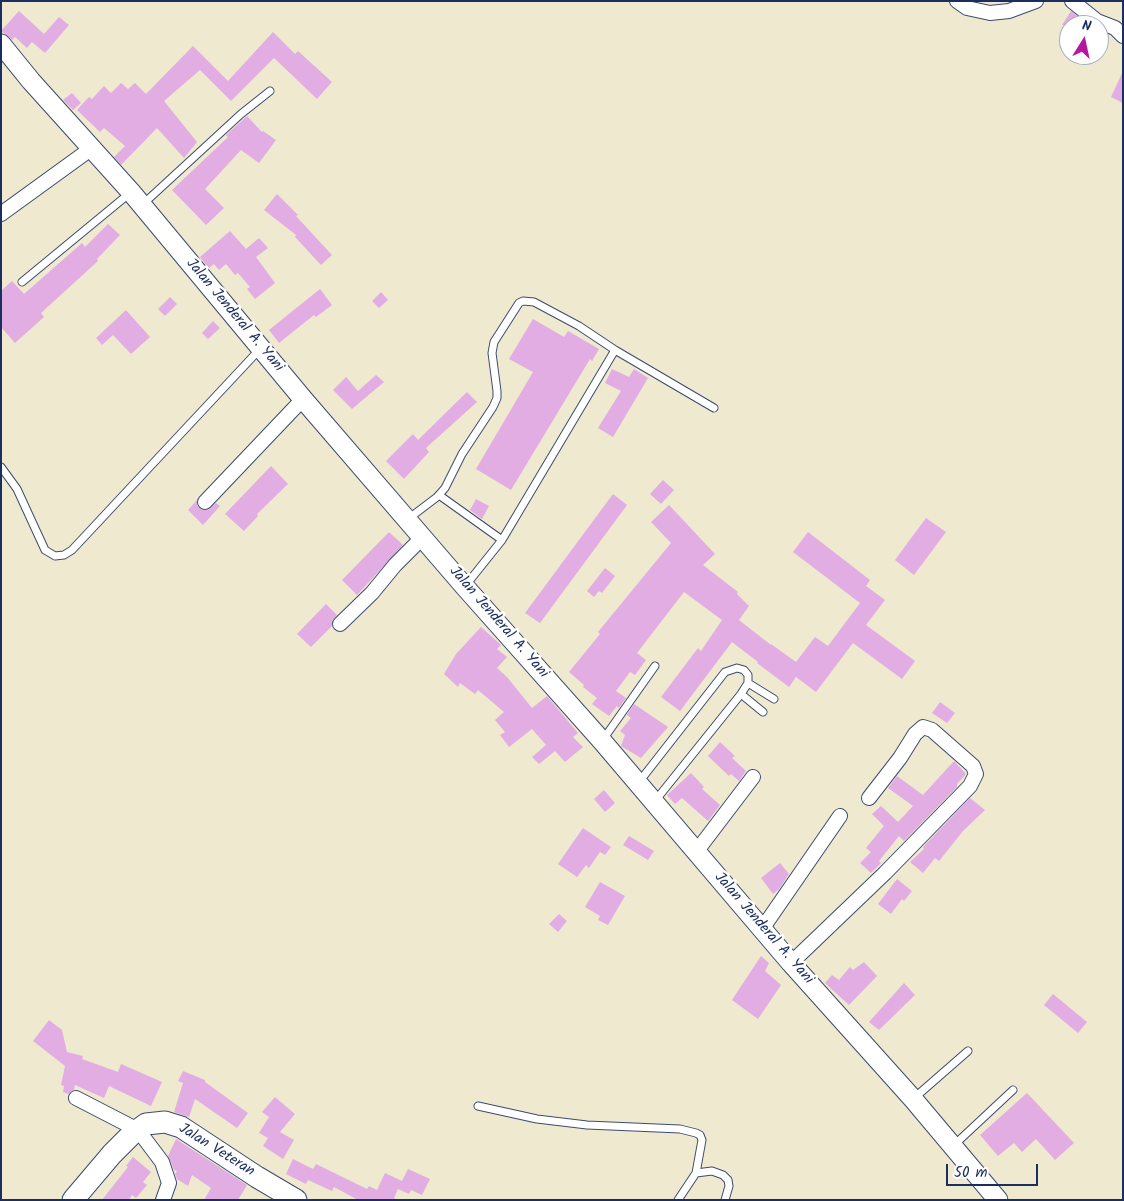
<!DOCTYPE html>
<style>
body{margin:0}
#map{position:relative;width:1124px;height:1201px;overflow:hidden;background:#efe9d0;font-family:Kalam,sans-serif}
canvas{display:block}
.frame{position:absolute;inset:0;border:2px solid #1b2f5e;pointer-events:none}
.north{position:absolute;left:1059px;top:15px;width:50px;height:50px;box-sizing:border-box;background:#fff;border:1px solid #a4acbf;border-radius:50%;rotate:10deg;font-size:14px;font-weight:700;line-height:20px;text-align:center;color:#1b2f5e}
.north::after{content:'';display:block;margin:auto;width:18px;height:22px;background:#b5179e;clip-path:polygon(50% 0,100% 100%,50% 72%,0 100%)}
.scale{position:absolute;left:946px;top:1164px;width:92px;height:22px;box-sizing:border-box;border:2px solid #1b2f5e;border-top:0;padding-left:6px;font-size:15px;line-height:18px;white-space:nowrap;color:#1b2f5e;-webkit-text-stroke:4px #fff;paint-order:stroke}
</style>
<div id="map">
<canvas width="1124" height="1201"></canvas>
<div class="frame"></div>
<div class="north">N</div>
<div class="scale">50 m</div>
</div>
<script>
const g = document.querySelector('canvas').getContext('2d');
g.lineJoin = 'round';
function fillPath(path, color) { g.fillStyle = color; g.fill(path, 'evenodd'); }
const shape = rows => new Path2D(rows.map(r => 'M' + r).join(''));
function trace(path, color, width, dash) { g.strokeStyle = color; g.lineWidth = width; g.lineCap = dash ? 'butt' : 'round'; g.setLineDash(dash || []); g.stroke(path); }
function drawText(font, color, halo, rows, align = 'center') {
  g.font = font + ' Kalam,sans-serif'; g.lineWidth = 5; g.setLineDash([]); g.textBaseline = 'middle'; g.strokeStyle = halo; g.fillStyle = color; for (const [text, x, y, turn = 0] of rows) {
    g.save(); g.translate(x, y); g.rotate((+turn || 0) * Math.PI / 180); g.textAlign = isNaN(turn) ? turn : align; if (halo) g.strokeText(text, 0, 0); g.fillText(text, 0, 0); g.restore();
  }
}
const building = shape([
 [19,11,44,34,59,17,69,25,45,53,32,42,27,48,15,37,12,40,1,31],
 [1071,11,1088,25,1062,25],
 [273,32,295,54,298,51,332,82,317,99,274,58,231,101,200,70,164,101,197,142,184,158,157,128,121,165,114,157,125,146,104,128,100,132,77,110,89,97,92,99,104,86,111,93,121,83,128,89,135,83,146,94,193,46,228,81],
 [1123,71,1123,103,1111,97],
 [72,93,81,103,73,110,63,100],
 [247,116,262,132,263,131,276,140,259,163,241,150,205,189,224,208,206,225,172,190,228,137,226,135],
 [277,194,298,215,296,216,332,255,321,265,295,237,296,235,264,210],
 [108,224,120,235,97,259,98,261,41,313,44,317,15,343,1,327,1,291,12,281,24,294,82,243,85,247],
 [230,231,246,249,259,238,268,248,256,257,275,283,255,299,247,289,250,287,238,273,235,275,226,264,219,270,214,264,209,268,200,257],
 [320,289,332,305,316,317,314,315,279,343,269,330],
 [381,292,388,300,379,308,372,301],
 [170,297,177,304,165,316,158,309],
 [126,310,150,337,131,354,113,335,102,345,96,338],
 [533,319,564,337,568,331,599,349,592,361,590,359,511,490,476,469,533,372,509,359],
 [213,321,220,328,208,339,202,333],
 [612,369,629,377,634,369,648,378,613,437,598,428,621,391,605,383],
 [376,375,384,382,352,409,333,390,346,377,358,391],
 [467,392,477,402,426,448,429,452,404,479,386,461,413,434,418,440],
 [271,466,288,484,257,514,258,516,244,531,225,514],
 [663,480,674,490,661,504,650,494],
 [613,494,627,505,540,623,525,613],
 [476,499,489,506,482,519,470,510],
 [197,500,197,505,202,510,208,510,216,503,220,506,203,525,188,510],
 [669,505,715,554,703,565,738,592,737,594,749,606,739,620,771,645,771,644,796,662,815,637,828,646,860,603,793,552,808,532,870,580,866,586,885,600,866,625,915,661,902,679,853,643,816,692,796,677,789,687,757,663,758,662,732,642,680,711,661,697,698,648,701,651,722,620,684,592,637,653,646,660,635,675,630,672,616,691,626,698,619,708,617,706,609,716,592,704,597,698,583,687,584,685,569,672,600,634,598,632,671,543,651,522],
 [926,518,946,532,914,575,895,560],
 [389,532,403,545,357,595,342,580],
 [605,568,615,576,602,593,599,591,594,597,587,591],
 [326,604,337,615,332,621,332,626,311,647,297,634],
 [481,627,501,645,497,649,507,657,497,668,507,677,532,708,547,696,578,733,573,737,583,747,565,762,555,751,539,764,532,757,546,745,532,729,509,747,500,735,505,732,495,720,504,712,478,690,475,694,460,683,458,687,444,674,456,654],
 [940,702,955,713,947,723,932,713],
 [634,704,668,727,641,758,621,746,625,735,620,731,631,718,627,715],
 [720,742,735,756,732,758,746,771,739,781,731,774,729,776,708,756],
 [954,761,966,774,957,784,957,787,904,841,899,836,879,861,881,863,871,873,860,863,871,852,866,848,884,826,872,814,881,806,898,822,913,806,888,788,897,776,923,795],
 [691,773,704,787,702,789,720,805,708,821,682,798,675,804,667,795],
 [604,790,615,803,605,812,594,799],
 [970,798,985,810,963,831,939,861,935,858,923,873,910,862,924,849,923,847],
 [583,828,611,847,605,855,600,852,589,868,586,865,577,877,558,864],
 [629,836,654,851,648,860,623,845],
 [780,863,789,874,779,889,773,894,761,878],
 [897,879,912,891,904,901,902,899,891,914,878,904],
 [600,882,625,896,608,925,598,920,600,916,585,907],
 [559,914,567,921,558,932,549,924],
 [761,956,769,963,765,971,781,985,758,1019,732,1000],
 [864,962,877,976,849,1005,825,983,832,975,839,980,850,967,853,970],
 [904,983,915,995,879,1030,869,1022],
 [1053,994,1087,1022,1078,1033,1044,1005],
 [49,1020,62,1030,67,1052,83,1056,82,1059,118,1072,121,1064,162,1082,151,1106,109,1086,104,1098,75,1085,74,1090,68,1094,63,1092,64,1086,61,1085,65,1066,33,1041],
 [183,1071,205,1080,205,1082,248,1113,237,1128,195,1099,189,1117,174,1112,183,1083,178,1081],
 [1027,1093,1074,1143,1055,1160,1036,1139,1022,1152,1014,1143,998,1156,980,1135],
 [275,1097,295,1114,280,1132,294,1140,283,1159,263,1146,268,1138,259,1133,269,1117,262,1112],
 [176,1139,247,1185,238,1200,204,1200,211,1188,192,1175,188,1186,177,1179,175,1174,177,1171,174,1170,168,1156],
 [133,1157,151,1172,143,1182,147,1185,136,1198,132,1195,129,1200,102,1200,128,1167,126,1166],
 [293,1159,313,1169,316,1164,367,1189,369,1186,377,1190,385,1173,402,1181,408,1169,430,1179,422,1195,411,1190,409,1194,398,1189,394,1198,397,1200,358,1200,334,1187,332,1191,308,1180,306,1184,286,1174]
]);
const service = shape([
 [142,205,241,114,270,91],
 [22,282,130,193],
 [615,350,714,408],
 [1,467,17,489,45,550,55,556,64,555,72,550,260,349],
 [439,495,502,540],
 [408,519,437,497,445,488,462,454,493,407,497,398,497,391,492,353,494,342,519,303,523,301,534,302,579,326,615,350,502,540,466,585],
 [748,683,774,699],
 [741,694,763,712],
 [602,741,655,666],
 [639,782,725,672,737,668,744,670,748,675,748,683,741,694,655,801],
 [913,1099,968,1051],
 [478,1106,537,1119,587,1125,680,1129,696,1133,700,1135,702,1140,696,1173,678,1200],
 [953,1146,1013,1090],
 [696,1173,712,1171,723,1175,728,1180,729,1186,725,1200]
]);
const minor = shape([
 [957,1,967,8,990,13,1009,11,1036,1],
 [1072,1,1097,21,1115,28,1123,36],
 [1,214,92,148],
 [205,502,303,399],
 [340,624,372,593,395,565,423,537],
 [696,852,753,777],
 [762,929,840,816],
 [791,963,885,873,970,786,976,774,973,766,932,730,923,727,915,734,900,758,869,798],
 [76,1098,138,1130,162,1162,169,1183,163,1200]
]);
const secondary = shape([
 [1,44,31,81,131,192,303,399,465,587,602,741,791,963,913,1099,998,1200]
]);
const primary = shape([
 [73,1200,112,1154,131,1135,146,1124,165,1122,181,1127,257,1177,296,1200]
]);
const streetNames = [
 ["Jalan Jenderal A. Yani",234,316,50],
 ["Jalan Jenderal A. Yani",498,623,49],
 ["Jalan Jenderal A. Yani",763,929,49],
 ["Jalan Veteran",216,1151,32]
];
fillPath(building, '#e1ade3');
trace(service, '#3b4b6f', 9);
trace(minor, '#3b4b6f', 16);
trace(secondary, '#3b4b6f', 21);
trace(primary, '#3b4b6f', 23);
trace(service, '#fff', 7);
trace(minor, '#fff', 14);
trace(secondary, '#fff', 19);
trace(primary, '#fff', 21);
drawText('15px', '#1b2f5e', '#fff', streetNames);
</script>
